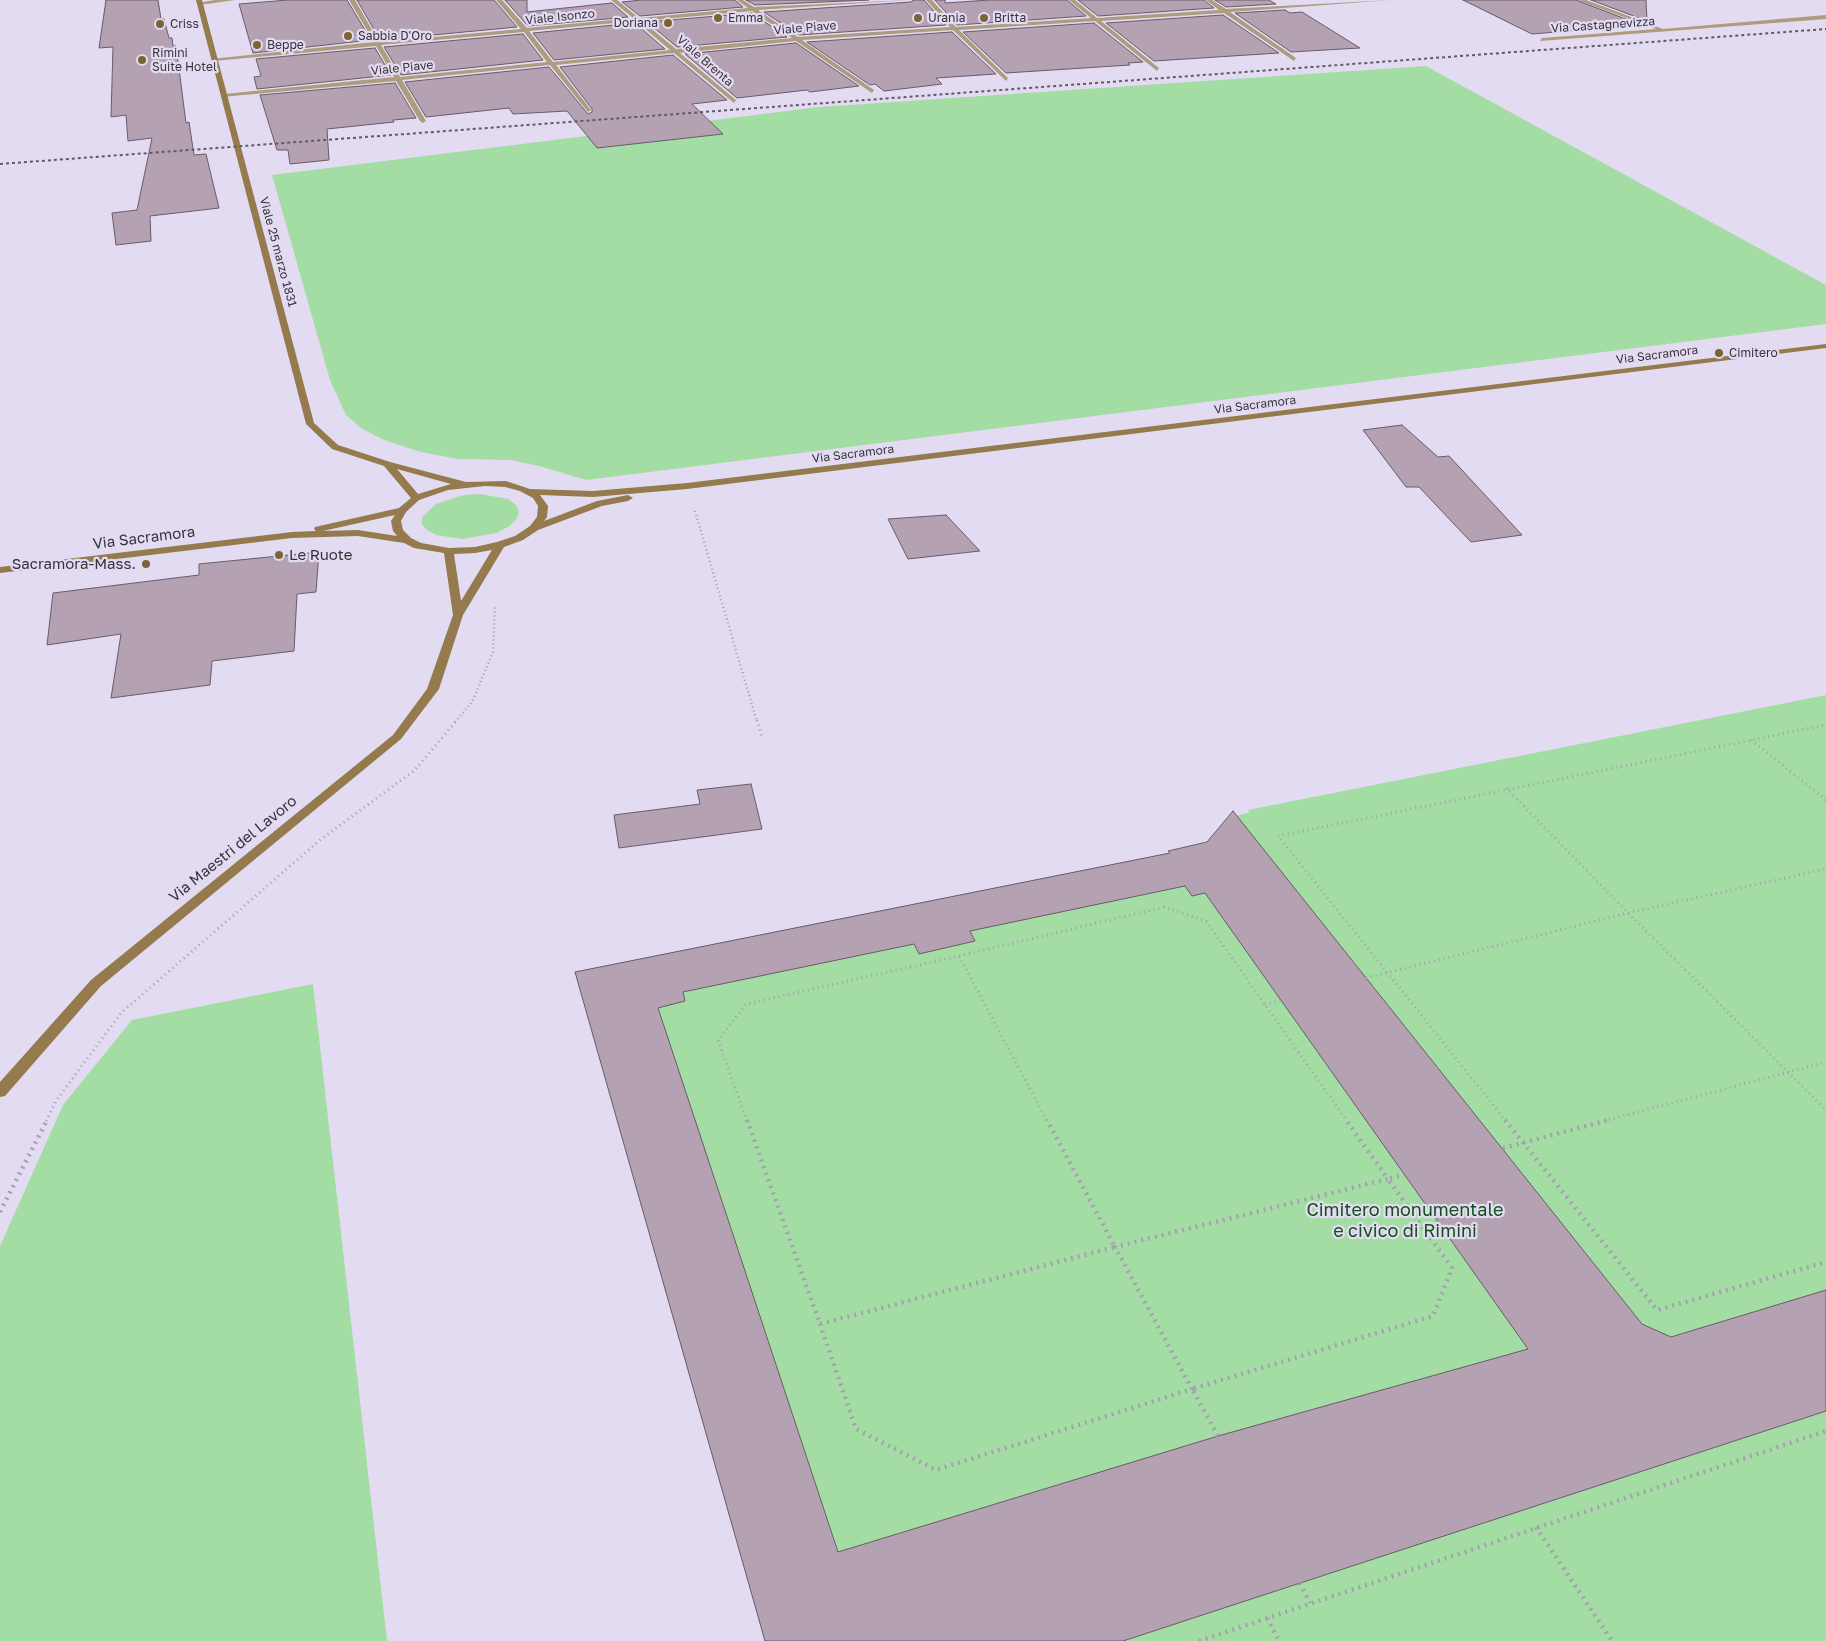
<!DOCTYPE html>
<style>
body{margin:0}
canvas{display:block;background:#e3dbf1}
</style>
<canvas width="1826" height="1641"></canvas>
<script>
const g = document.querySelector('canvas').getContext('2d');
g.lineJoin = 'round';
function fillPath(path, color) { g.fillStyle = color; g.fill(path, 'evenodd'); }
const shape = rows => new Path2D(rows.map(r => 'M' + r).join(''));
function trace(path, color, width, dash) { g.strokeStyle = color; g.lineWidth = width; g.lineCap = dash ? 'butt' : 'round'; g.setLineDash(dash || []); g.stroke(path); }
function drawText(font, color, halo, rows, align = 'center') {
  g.font = font + ' "Golos Text",sans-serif'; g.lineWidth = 4.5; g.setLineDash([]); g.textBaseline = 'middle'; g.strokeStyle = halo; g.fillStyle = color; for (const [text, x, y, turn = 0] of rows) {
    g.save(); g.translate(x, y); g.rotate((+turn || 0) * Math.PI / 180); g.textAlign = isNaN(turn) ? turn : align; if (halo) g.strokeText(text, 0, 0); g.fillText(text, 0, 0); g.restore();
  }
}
const green = shape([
 [1426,66,1826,285,1826,324,586,480,539,466,511,460,458,459,421,452,384,440,361,428,346,415,330,380,272,175,819,107],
 [480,494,508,499,516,505,519,512,516,520,508,527,496,533,463,539,436,535,427,530,422,524,422,517,436,504,464,495],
 [1826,695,1826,1641,765,1641,575,972,1169,854,1168,851,1203,843,1205,845,1226,819,1250,812,1248,810],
 [313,984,387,1641,0,1641,0,1246,63,1105,132,1020]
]);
const building = shape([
 [106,0,158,0,161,19,164,19,169,38,172,38,173,46,176,46,186,123,189,122,194,155,206,154,219,208,150,216,151,241,116,245,112,213,137,210,152,138,128,141,126,115,111,117,113,47,99,48,106,0],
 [288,0,347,0,371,40,253,53,239,4,288,0],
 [357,0,494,0,517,27,380,40,357,0],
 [505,0,527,0,527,12,612,3,628,17,528,26,505,0],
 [641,0,735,0,743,7,640,16,622,2,641,0],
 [746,0,869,0,755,5,746,0],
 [913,0,924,0,946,25,799,35,764,12,911,2,913,0],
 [935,0,945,0,945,3,989,0,1067,0,1086,16,957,25,935,0],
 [1078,0,1204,0,1214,8,1098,16,1078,0],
 [1215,0,1269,0,1276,4,1226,7,1215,0],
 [1463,0,1576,0,1641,25,1532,34,1463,0],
 [1591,0,1646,0,1647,21,1591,0],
 [1285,10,1290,13,1302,12,1360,48,1291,52,1235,13,1285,10],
 [752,13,787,37,677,47,647,22,752,13],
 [1223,15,1279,53,1154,61,1106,23,1223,15],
 [635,23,665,49,554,60,533,33,635,23],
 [1094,23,1143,62,1128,63,1130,65,1006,73,963,32,1094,23],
 [952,32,996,74,936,78,942,84,884,91,875,84,870,85,807,42,952,32],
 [523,34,543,60,401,75,384,47,523,34],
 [796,43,859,86,810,92,807,90,737,98,685,54,796,43],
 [375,48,391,75,257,89,254,77,261,76,256,59,375,48],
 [673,55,727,100,692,104,723,134,597,148,567,111,513,114,509,108,426,117,405,82,549,67,588,114,592,112,592,109,560,67,673,55],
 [395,83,416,118,393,120,394,122,327,129,329,160,290,164,288,150,277,150,260,95,395,83],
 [1402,425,1438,457,1449,456,1522,535,1471,542,1419,487,1406,487,1363,430,1402,425],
 [946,515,980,551,908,559,888,519,946,515],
 [319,552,316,592,297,594,294,651,212,661,210,685,111,698,121,634,47,645,53,593,199,575,199,564,319,552],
 [751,784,762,829,619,848,614,815,700,804,697,790,751,784],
 [1233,811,1642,1324,1671,1337,1826,1290,1826,1411,1123,1641,765,1641,575,972,1170,853,1168,851,1207,842,1233,811],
 [1185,886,1192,896,1205,893,1528,1349,1218,1436,838,1552,658,1008,685,1001,683,992,914,944,919,954,975,941,970,931,1185,886]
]);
const pathFar2 = shape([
 [695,511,757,722],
 [455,722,472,702,493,652,495,605]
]);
const pathFar1 = shape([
 [757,720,762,737],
 [1751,740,1826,800],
 [1506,788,1628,913,1826,1110],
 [959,956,1164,907,1206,921,1347,1121],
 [1366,978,1628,913,1826,869],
 [1265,1005,1281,1000],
 [46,1121,56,1101,121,1013,320,840,415,770,457,720],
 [747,1121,718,1040,746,1004,959,956,1047,1121],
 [1506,1121,1278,836,1826,725],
 [1604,1121,1826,1062]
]);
const path = shape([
 [747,1120,820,1324,1115,1247,1047,1120],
 [1505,1120,1657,1310,1826,1262],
 [1503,1148,1609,1120],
 [0,1212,47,1120],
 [820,1324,856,1429,936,1470,1192,1389,1115,1247,1388,1179,1346,1120],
 [1218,1436,1192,1389,1433,1316,1452,1268,1388,1179,1404,1175],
 [1536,1527,1612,1641],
 [1300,1583,1310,1603],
 [1267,1618,1279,1641],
 [1199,1641,1826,1431]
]);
const street = shape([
 [215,0,235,0,200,5,197,3,215,0],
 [349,0,355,0,379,42,521,29,496,0,502,0,527,28,633,18,611,0,617,0,639,18,748,8,737,0,743,0,754,7,911,0,758,10,798,37,950,27,926,0,932,0,956,27,1091,18,1069,0,1075,0,1097,18,1219,10,1206,0,1212,0,1226,9,1392,0,1230,12,1296,58,1294,61,1224,13,1101,21,1159,68,1157,71,1095,21,959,30,1008,78,1006,81,953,30,802,40,874,90,872,93,796,41,680,53,736,100,734,103,674,53,556,65,591,110,588,112,550,65,402,80,426,121,423,123,420,121,396,81,222,97,224,94,394,77,376,46,214,61,211,59,374,42,349,0],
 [752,11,792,38,676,49,642,21,752,11],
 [636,21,670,50,553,62,529,31,636,21],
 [524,32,547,62,400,77,381,45,524,32],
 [1578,0,1586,0,1663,29,1826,15,1826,19,1540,41,1542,38,1656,29,1578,0]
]);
const secondary = shape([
 [196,0,202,0,314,423,338,445,390,462,466,482,506,481,530,489,593,491,687,483,1826,344,1826,348,687,489,593,497,540,495,548,506,547,517,544,521,597,501,628,495,633,498,628,501,602,506,538,530,523,540,504,547,463,615,439,689,401,739,101,986,5,1096,0,1097,0,1082,91,980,393,735,427,689,453,615,444,553,414,548,404,543,358,536,292,538,0,573,0,567,292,532,316,531,314,529,315,527,399,508,411,498,384,466,332,449,306,424,196,0],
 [397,469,451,484,418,494,397,469],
 [485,486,505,487,520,491,533,498,538,506,537,517,530,526,515,536,497,542,475,547,449,548,421,543,411,538,403,530,401,521,406,512,419,500,448,490,485,486],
 [395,515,391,521,393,531,397,536,358,530,323,531,395,515],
 [492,550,461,601,454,554,475,553,492,550]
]);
const rail = shape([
 [0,164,1826,29]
]);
const markers = [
 [718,18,5,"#7c6334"],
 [918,18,5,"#7c6334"],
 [984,18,5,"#7c6334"],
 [668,23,5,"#7c6334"],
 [160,24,5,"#7c6334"],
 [348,36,5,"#7c6334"],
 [257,45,5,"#7c6334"],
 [142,60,5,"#7c6334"],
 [1719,353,5,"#7c6334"],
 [279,555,5,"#7c6334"],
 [146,564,5,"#7c6334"]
];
const farStreetnames = [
 ["Viale Isonzo",560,17,-6],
 ["Via Castagnevizza",1603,25,-4],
 ["Viale Piave",805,28,-5],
 ["Viale Brenta",705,61,41],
 ["Viale Piave",402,68,-6],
 ["Viale 25 marzo 1831",278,252,75],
 ["Via Sacramora",1657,355,-7],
 ["Via Sacramora",1255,405,-7],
 ["Via Sacramora",853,454,-7]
];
const farPoinames = [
 ["Emma",728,18],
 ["Urania",928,18],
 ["Britta",994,18],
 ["Doriana",658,23,"right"],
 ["Criss",170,24],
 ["Sabbia D'Oro",358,36],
 ["Beppe",267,45],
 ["Rimini",152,53],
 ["Suite Hotel",152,67],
 ["Cimitero",1729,353]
];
const streetNames = [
 ["Via Sacramora",144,538,-7],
 ["Via Maestri del Lavoro",233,849,-39]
];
const poiNames = [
 ["Le Ruote",289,555],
 ["Sacramora-Mass.",136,564,"right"]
];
const nearParknames = [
 ["Cimitero monumentale",1405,1210],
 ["e civico di Rimini",1405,1231]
];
fillPath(green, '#a4dda4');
fillPath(building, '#b4a2b3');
trace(building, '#6a5a6a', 1);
trace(pathFar2, '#a69fb0', 2.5, [1, 3]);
trace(pathFar1, '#a69fb0', 3, [1, 4]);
trace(path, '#a69fb0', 4.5, [2, 5]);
fillPath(street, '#ad9c7e');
fillPath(secondary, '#947a4d');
trace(rail, '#5f5a66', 2, [3, 3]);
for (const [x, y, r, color] of markers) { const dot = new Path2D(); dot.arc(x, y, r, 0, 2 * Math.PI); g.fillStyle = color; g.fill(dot); trace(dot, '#e3dbf1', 2); }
drawText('12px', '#37333c', '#e3dbf1', farStreetnames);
drawText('12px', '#37333c', '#e3dbf1', farPoinames, 'left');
drawText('15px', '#37333c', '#e3dbf1', streetNames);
drawText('15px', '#37333c', '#e3dbf1', poiNames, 'left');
drawText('18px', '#125019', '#e3dbf1', nearParknames);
</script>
